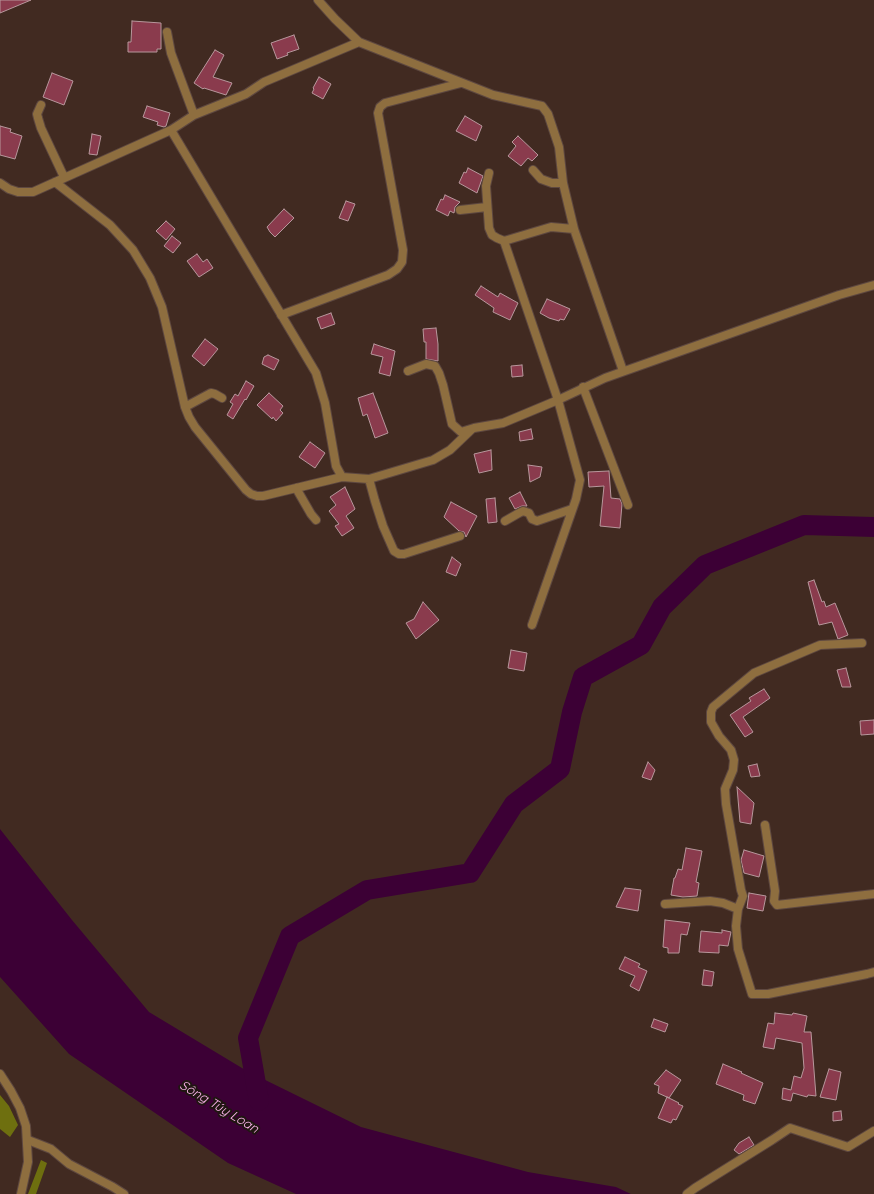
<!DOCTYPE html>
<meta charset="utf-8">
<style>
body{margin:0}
canvas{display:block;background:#412a21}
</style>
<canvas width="874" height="1194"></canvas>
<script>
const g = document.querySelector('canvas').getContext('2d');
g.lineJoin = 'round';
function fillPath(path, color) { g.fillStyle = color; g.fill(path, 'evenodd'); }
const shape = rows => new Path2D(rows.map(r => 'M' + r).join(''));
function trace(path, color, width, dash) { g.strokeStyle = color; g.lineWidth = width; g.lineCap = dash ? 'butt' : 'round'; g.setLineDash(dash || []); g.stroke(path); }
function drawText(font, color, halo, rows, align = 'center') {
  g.font = font + ' Quicksand,sans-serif'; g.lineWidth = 4; g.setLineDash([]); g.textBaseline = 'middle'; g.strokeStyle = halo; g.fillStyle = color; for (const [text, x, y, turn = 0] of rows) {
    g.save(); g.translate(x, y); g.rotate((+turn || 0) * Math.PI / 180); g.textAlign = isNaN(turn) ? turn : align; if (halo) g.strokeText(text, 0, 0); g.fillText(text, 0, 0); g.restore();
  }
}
const forest = shape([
 [0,1095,9,1106,18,1125,10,1137,0,1129],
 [41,1160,47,1163,36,1194,28,1194]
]);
const water = shape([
 [0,829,72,920,149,1012,247,1071,361,1127,528,1172,616,1187,631,1194,296,1194,228,1163,69,1054,0,977]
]);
const river = shape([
 [259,1101,248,1038,290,936,367,890,470,873,514,804,560,769,572,712,583,677,641,645,662,607,705,565,804,525,874,527]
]);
const building = shape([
 [0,0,31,0,0,13,0,0],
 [132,21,161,23,161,49,157,49,157,52,128,52,128,42,131,42,132,21],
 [294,35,299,49,287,53,288,55,277,59,271,43,294,35],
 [215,50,224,55,213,77,232,83,226,95,204,88,203,89,194,83,215,50],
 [52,73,73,81,64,105,43,97,52,73],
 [319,77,331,84,323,99,312,93,314,89,313,88,319,77],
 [147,106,170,113,166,126,164,127,157,125,158,122,143,117,147,106],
 [465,116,482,126,476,141,456,131,465,116],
 [0,126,11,129,10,132,22,136,15,159,0,155,0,126],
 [92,134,101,136,97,155,89,154,92,134],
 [518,136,538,155,532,161,528,158,521,166,508,156,516,146,512,142,518,136],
 [468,168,483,176,477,193,459,183,464,172,466,173,468,168],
 [445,195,460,202,455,207,454,213,450,211,448,216,436,210,441,199,443,200,445,195],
 [346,201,355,204,348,221,339,218,346,201],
 [284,209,294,218,275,237,270,232,267,227,284,209],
 [166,221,175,229,166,240,156,231,166,221],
 [172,236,181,243,173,253,164,246,172,236],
 [197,254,203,262,207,259,213,268,199,277,187,261,197,254],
 [481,286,498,297,500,293,518,303,510,320,493,312,494,308,475,295,481,286],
 [547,299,570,309,564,320,560,319,559,321,549,318,540,313,547,299],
 [331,313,335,324,321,329,317,318,331,313],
 [436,328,438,344,438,361,426,359,426,342,424,342,423,329,436,328],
 [205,339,218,349,204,366,192,356,205,339],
 [374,344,395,351,390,376,379,373,383,357,371,354,374,344],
 [268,355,279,360,274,370,262,364,264,357,268,355],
 [522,365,523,376,512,377,511,366,522,365],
 [246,381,254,386,246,400,245,399,233,419,227,415,233,404,230,402,235,394,238,396,246,381],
 [269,393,283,406,280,410,283,413,276,421,273,417,272,419,257,405,269,393],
 [373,393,388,433,375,438,367,414,363,416,358,398,373,393],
 [531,429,533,439,520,441,519,432,531,429],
 [310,442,325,453,315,468,299,457,310,442],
 [491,450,492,470,479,473,474,454,491,450],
 [528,465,542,467,540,477,530,482,528,465],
 [609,471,611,498,620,499,622,504,620,528,600,526,604,486,589,487,588,472,609,471],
 [345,487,355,509,346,516,354,528,342,536,335,526,339,524,329,511,336,505,330,497,345,487],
 [520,492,527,506,522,506,515,509,509,498,520,492],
 [495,498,497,522,488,523,486,499,495,498],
 [451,502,477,516,466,537,464,532,459,531,444,517,451,502],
 [452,557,461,564,456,576,446,572,452,557],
 [814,580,822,602,824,601,826,607,835,603,848,635,838,639,832,622,819,625,808,582,814,580],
 [423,602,439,620,416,639,406,623,414,619,423,602],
 [511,650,527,653,524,671,508,668,511,650],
 [846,668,851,687,842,687,837,670,846,668],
 [764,689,770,698,743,717,753,732,745,737,730,715,751,701,749,698,764,689],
 [874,720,874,734,861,735,860,721,874,720],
 [648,762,655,770,651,780,642,777,648,762],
 [757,764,760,776,751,777,748,766,757,764],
 [737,787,754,803,751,824,740,822,737,787],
 [686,848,702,851,696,882,699,883,697,896,683,897,671,895,674,878,675,878,678,869,682,870,686,848],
 [744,850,764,856,759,877,744,873,741,860,744,850],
 [625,888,641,890,638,911,616,907,625,888],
 [749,893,766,896,763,911,747,908,749,893],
 [665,920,690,923,687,935,681,934,679,953,668,953,668,948,663,947,665,920],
 [722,930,731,932,728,946,719,945,719,953,699,952,701,931,722,933,722,930],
 [625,957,640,964,638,967,647,971,639,991,630,986,635,976,619,969,625,957],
 [704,970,714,972,712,986,702,985,704,970],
 [775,1013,792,1015,793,1013,807,1016,804,1032,811,1032,816,1096,808,1095,807,1097,793,1093,791,1101,782,1099,783,1088,791,1090,794,1076,801,1078,804,1068,802,1043,776,1038,774,1049,763,1047,768,1023,774,1024,775,1013],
 [654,1019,668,1024,665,1032,651,1027,654,1019],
 [723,1064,742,1072,741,1073,763,1083,755,1104,743,1100,744,1095,716,1084,723,1064],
 [829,1069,841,1072,836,1100,820,1097,829,1069],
 [666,1070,681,1080,669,1098,658,1093,659,1086,654,1084,666,1070],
 [667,1097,679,1103,678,1104,683,1106,676,1120,673,1119,671,1123,658,1118,667,1097],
 [841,1111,842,1120,833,1121,833,1112,841,1111],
 [749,1137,754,1145,739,1154,734,1150,739,1143,749,1137]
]);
const minor = shape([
 [318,0,335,19,359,42,493,95,542,106,548,114,559,147,563,183,574,229,623,371],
 [167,32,171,53,194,115],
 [41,105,37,114,38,118,41,128,64,177],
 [171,130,316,373,325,403,336,466,342,477,369,479,433,460,450,450,472,429],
 [533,170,541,179,552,183,563,183],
 [489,173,486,186,489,228,492,235,497,238,504,241,551,227,574,229],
 [55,182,110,225,133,250,150,278,162,307,185,407,189,417,195,427,246,490,251,494,257,496,263,496,342,477],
 [0,183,9,189,18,192,33,192,171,130,194,115,246,94,264,82,359,42],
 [460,210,487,207],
 [504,241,558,400,580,480,576,499,532,625],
 [281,315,388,275,397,269,402,262,403,250,378,113,380,107,385,103,461,83],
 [408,371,426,364,435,366,439,373,443,385,452,424,461,432,474,428,503,423,558,400,605,378,839,295,874,285],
 [583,387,628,505],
 [185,407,211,393,215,394,222,398],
 [369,479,375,501,383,526,394,551,399,554,404,554,460,536],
 [296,488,311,514,316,520],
 [505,521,519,513,523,511,529,513,532,519,537,521,572,509],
 [862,643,820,645,754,673,713,707,711,712,711,722,719,736,731,750,734,760,733,770,725,789,726,804,741,890,743,896,738,909,736,926,738,949,752,994,768,994,867,974,874,972],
 [765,825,775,891,774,901,777,905,874,894],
 [665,904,710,901,723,903,738,909],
 [28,1140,51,1149,69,1164,113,1187,124,1194],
 [687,1194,695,1188,772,1140,790,1128,848,1147,874,1131]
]);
const tertiary = shape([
 [0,1074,11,1091,20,1108,26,1126,28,1162,21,1194]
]);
const waterNames = [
 ["Sông Túy Loan",219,1107,31]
];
fillPath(forest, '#6e6f0f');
fillPath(water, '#3c0035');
trace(river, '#3c0035', 20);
fillPath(building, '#8a3b4d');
trace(building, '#b7979c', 1);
trace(minor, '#5e4840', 10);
trace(tertiary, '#5e4840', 10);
trace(minor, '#8e6e3f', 8);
trace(tertiary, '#8e6e3f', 8);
drawText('italic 13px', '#feb5ee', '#201611', waterNames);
</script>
